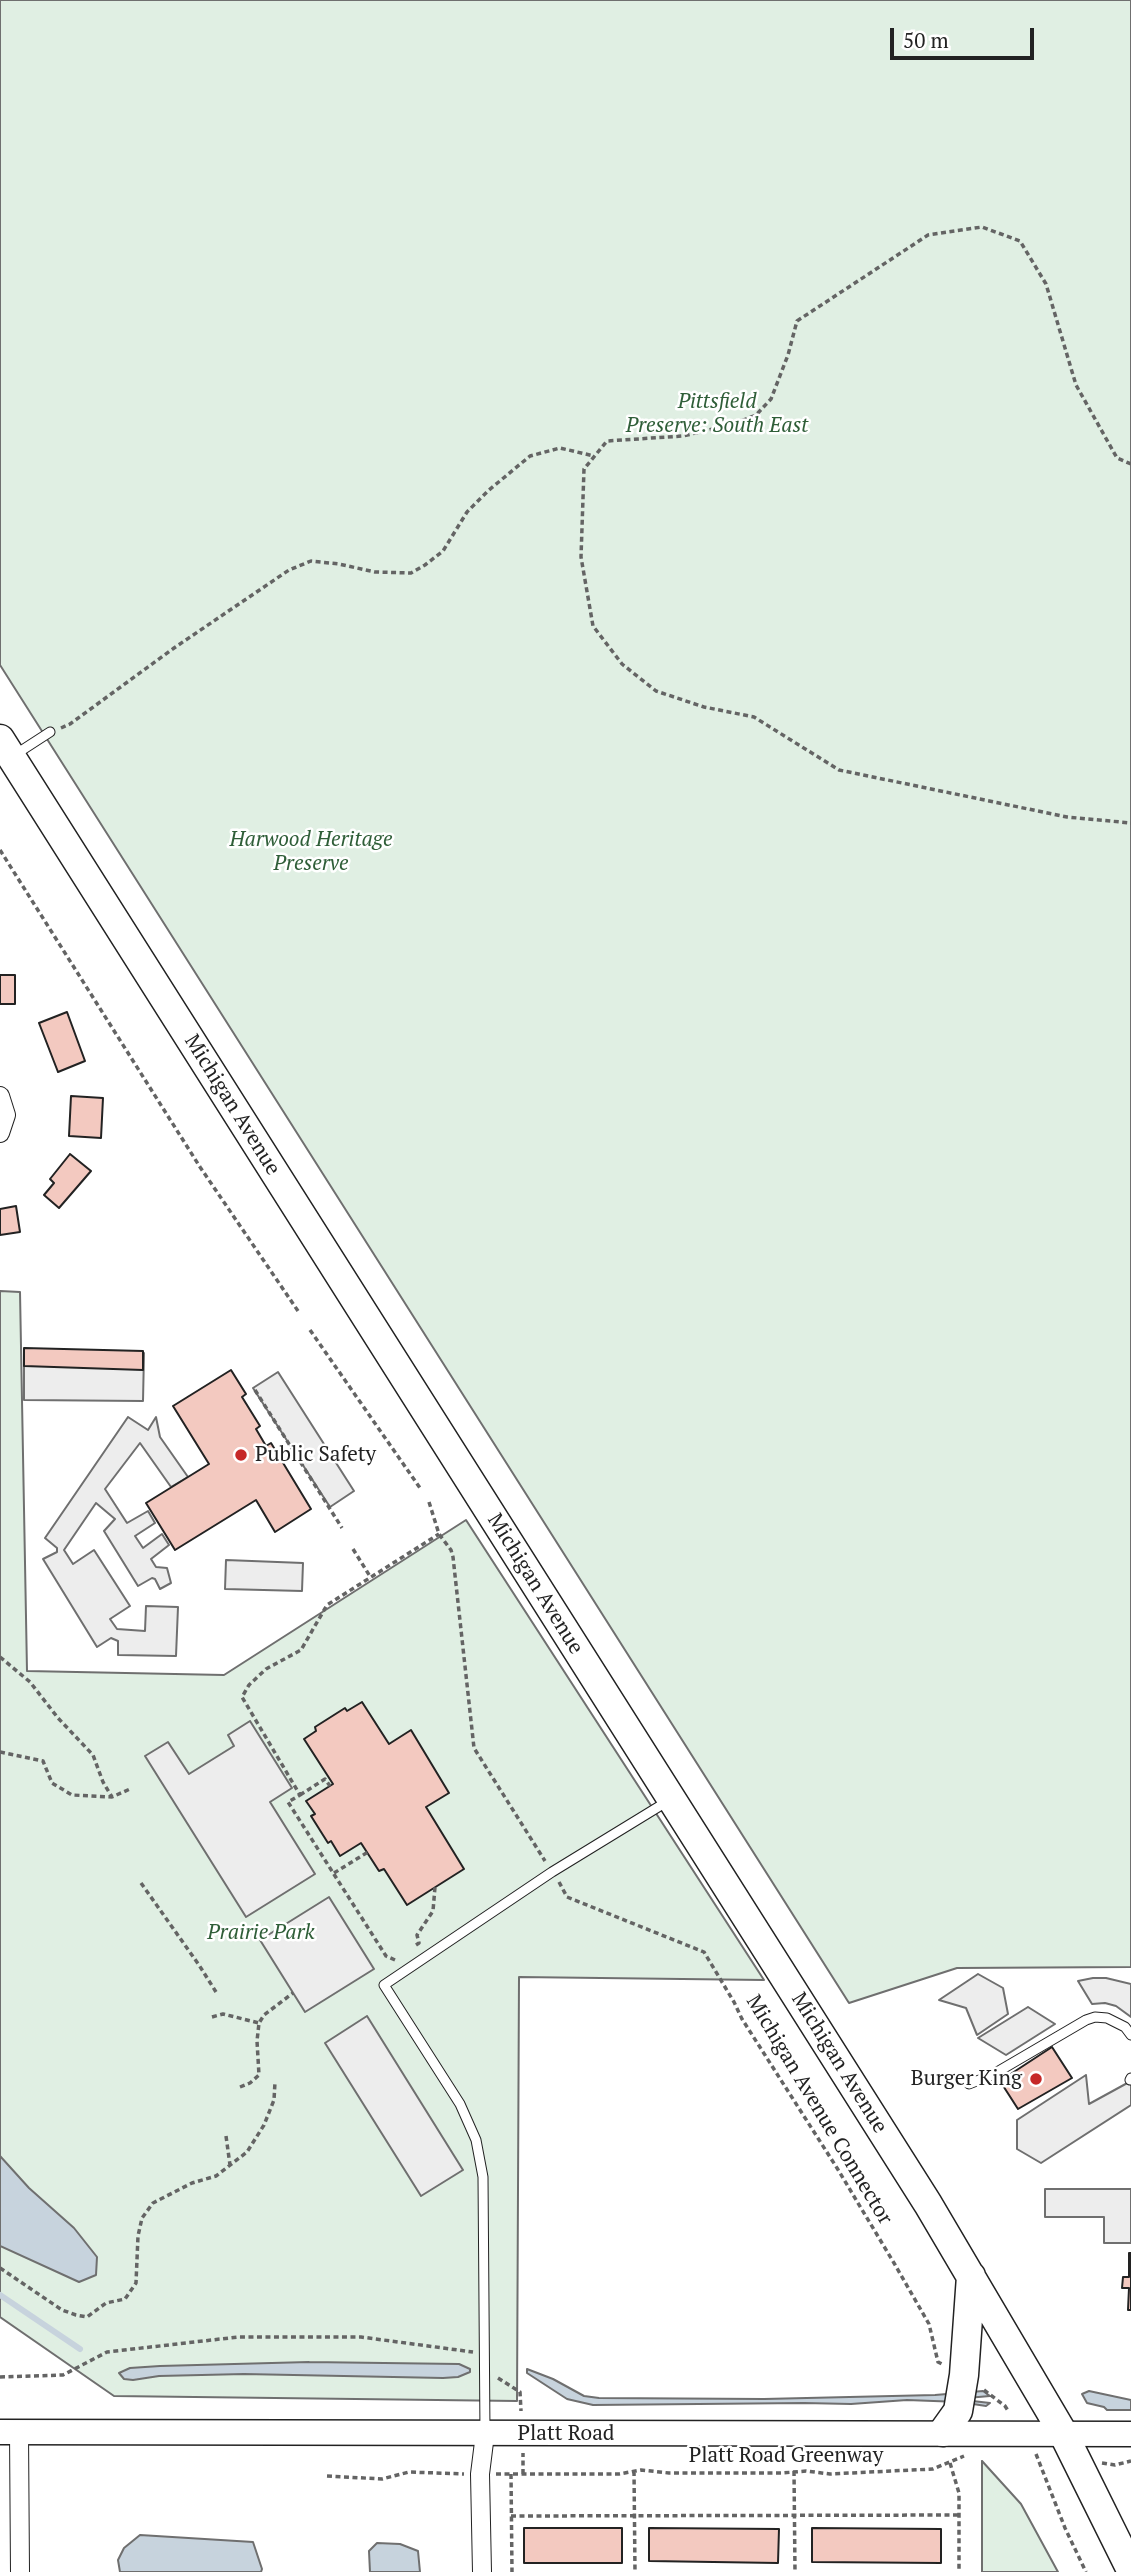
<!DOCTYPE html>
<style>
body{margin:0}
#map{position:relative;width:1131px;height:2572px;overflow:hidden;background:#fff;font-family:"PT Serif",serif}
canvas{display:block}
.scale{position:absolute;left:890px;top:28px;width:144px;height:32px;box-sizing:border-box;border:4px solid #222;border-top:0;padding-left:9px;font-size:21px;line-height:24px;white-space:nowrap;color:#222;-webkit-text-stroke:5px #fff;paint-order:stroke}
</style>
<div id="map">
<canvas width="1131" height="2572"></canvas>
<div class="scale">50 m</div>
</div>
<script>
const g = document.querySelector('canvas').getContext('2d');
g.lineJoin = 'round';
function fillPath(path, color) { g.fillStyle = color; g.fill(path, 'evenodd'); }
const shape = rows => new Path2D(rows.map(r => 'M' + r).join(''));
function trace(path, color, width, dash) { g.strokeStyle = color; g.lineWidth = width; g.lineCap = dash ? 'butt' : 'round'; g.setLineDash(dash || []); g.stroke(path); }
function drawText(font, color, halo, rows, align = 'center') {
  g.font = font + ' "PT Serif",serif'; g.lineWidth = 5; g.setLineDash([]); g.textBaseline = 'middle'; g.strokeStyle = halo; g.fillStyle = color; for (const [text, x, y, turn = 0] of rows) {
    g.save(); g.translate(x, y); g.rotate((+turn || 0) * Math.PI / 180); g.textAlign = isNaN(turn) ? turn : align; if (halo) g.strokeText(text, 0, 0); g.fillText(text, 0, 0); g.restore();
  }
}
const green = shape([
 [0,0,1131,0,1131,1967,957,1968,849,2003,0,665,0,0],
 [0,1291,20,1292,27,1671,224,1675,466,1520,764,1980,519,1977,517,2401,114,2396,0,2317,0,1291],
 [982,2461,1021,2504,1058,2572,982,2572,982,2461]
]);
const parking = shape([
 [24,1351,144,1353,143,1401,24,1400,24,1351],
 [278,1372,354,1491,330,1507,253,1388,278,1372],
 [128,1417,148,1430,156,1417,160,1437,188,1477,171,1487,140,1443,105,1489,127,1523,148,1511,155,1523,135,1536,143,1548,162,1534,169,1545,151,1559,156,1567,167,1568,171,1583,160,1589,155,1579,152,1578,138,1586,104,1531,115,1519,96,1503,64,1550,73,1564,94,1550,130,1606,110,1619,117,1629,145,1631,146,1606,178,1607,176,1656,118,1655,118,1641,111,1638,97,1647,43,1559,57,1552,57,1548,45,1538,128,1417],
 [226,1560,303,1563,302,1591,225,1589,226,1560],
 [250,1721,292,1788,270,1802,315,1874,246,1917,145,1756,168,1742,189,1774,234,1746,228,1735,250,1721],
 [329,1897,374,1969,305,2012,260,1940,329,1897],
 [978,1974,1003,1988,1008,2014,977,2035,966,2008,939,2000,978,1974],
 [1093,1978,1106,1978,1131,1984,1131,2017,1116,2006,1105,2003,1092,2004,1078,1981,1093,1978],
 [1028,2007,1055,2024,1006,2055,978,2038,1028,2007],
 [367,2016,463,2170,421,2196,325,2043,367,2016],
 [1086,2075,1089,2104,1131,2081,1131,2105,1041,2163,1017,2149,1017,2120,1086,2075],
 [1045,2189,1131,2189,1131,2243,1104,2243,1104,2217,1045,2217,1045,2189]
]);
const water = shape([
 [0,2156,29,2188,74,2228,97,2257,96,2275,79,2282,0,2246,0,2156],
 [309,2362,459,2364,470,2369,470,2372,458,2377,443,2378,244,2374,159,2376,133,2380,124,2379,119,2373,130,2368,160,2366,309,2362],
 [527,2369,553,2379,584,2396,599,2398,764,2399,935,2395,983,2391,990,2396,955,2399,990,2403,986,2406,960,2402,907,2400,851,2404,804,2403,593,2405,567,2399,527,2373,527,2369],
 [1089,2391,1131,2400,1131,2410,1107,2410,1104,2407,1087,2403,1082,2394,1089,2391],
 [140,2535,253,2542,262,2569,261,2572,120,2572,118,2560,124,2548,140,2535],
 [377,2543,400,2544,418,2551,420,2572,370,2572,369,2551,377,2543]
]);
const stream = shape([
 [0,2295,80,2349]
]);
const building = shape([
 [0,975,15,975,15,1004,0,1004,0,975],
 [67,1012,85,1061,58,1072,39,1023,67,1012],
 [71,1096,103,1098,101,1138,69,1136,71,1096],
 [70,1154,91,1171,59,1208,44,1195,54,1183,50,1179,70,1154],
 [16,1206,20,1232,0,1235,0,1209,16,1206],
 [24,1348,143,1351,143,1370,24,1366,24,1348],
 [231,1370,246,1394,242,1397,260,1426,256,1429,266,1446,271,1443,311,1509,275,1532,256,1500,175,1550,146,1503,209,1464,173,1406,231,1370],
 [362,1702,389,1744,411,1730,449,1793,426,1807,464,1869,407,1905,384,1869,379,1871,361,1843,340,1856,331,1841,328,1843,311,1816,315,1814,306,1801,333,1784,304,1739,316,1731,315,1727,345,1708,347,1711,362,1702],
 [1052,2047,1072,2078,1018,2109,1000,2081,1052,2047],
 [1129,2253,1131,2253,1131,2310,1128,2310,1129,2288,1122,2288,1123,2277,1129,2277,1129,2253],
 [524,2528,622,2528,622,2563,524,2563,524,2528],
 [649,2528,779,2529,778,2563,649,2561,649,2528],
 [812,2528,941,2529,941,2563,812,2562,812,2528]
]);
const path = shape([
 [1131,464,1117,458,1076,385,1046,284,1020,241,982,227,928,235,797,321,788,355,771,399,756,415,734,424,683,436,607,441,584,469,581,557,593,626,622,664,656,691,704,707,754,717,839,770,1067,817,1131,823],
 [61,728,70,724,174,648,289,570,311,561,339,564,375,572,411,573,425,565,443,551,467,512,489,490,530,456,560,448,594,456],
 [0,850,200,1167,298,1311],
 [310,1330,420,1488],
 [255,1390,342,1528],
 [429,1502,439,1534,451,1550,453,1557,474,1748,545,1861],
 [353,1549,371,1578],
 [0,1657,30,1682,58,1718,93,1755,103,1782,112,1797],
 [0,1752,43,1761,52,1783,72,1795,112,1797,130,1789],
 [300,1795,325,1779,330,1786],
 [334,1873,368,1852],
 [559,1882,567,1897,704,1952,734,2002,742,2019,837,2168,894,2263,929,2324,938,2362,942,2364],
 [141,1883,199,1965,216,1992],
 [416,1945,419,1943,417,1935,433,1911,435,1887],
 [395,1960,386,1956,288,1802,300,1795,242,1697,249,1685,266,1669,301,1650,327,1605,439,1534],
 [212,2017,223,2014,259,2023],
 [240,2087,250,2083,259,2075,257,2041,259,2023,264,2015,293,1993],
 [226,2136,230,2165],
 [0,2268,62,2310,76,2315,87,2317,106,2303,125,2299,136,2283,138,2236,142,2218,153,2203,192,2183,216,2176,247,2152,264,2125,274,2100,275,2082],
 [0,2377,63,2375,107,2352,238,2337,361,2337,473,2352],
 [498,2378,520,2392,521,2411],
 [984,2390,1005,2406,1009,2412],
 [1036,2454,1065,2528,1086,2572],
 [950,2463,959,2493,959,2572],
 [1102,2463,1115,2465,1131,2461],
 [634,2471,635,2572],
 [794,2471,795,2572],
 [496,2474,619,2474,641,2470,669,2473,782,2473,806,2471,830,2474,933,2469,964,2456],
 [511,2474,512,2572],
 [523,2474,523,2453],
 [327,2476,382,2479,409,2472,464,2474],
 [511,2516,959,2515]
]);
const service = shape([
 [13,756,50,732],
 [1130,2080,1131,2078],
 [969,2084,992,2075,1086,2020,1095,2017,1107,2018,1125,2027,1131,2035],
 [485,2433,483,2177,476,2140,460,2104,384,1985,552,1872,668,1801]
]);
const minor = shape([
 [0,1096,6,1115,0,1133],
 [19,2432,20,2572],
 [482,2572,480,2474,485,2434]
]);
const secondary = shape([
 [0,2432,1131,2434]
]);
const trunk = shape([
 [0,739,928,2204,1063,2433,1131,2570],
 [943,2432,958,2411,964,2375,971,2276]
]);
const markers = [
 [241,1455,7,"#c62828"],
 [1036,2079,7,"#c62828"]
];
const parkNames = [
 ["Pittsfield",717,402],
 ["Preserve: South East",717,426],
 ["Harwood Heritage",311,840],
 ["Preserve",311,864],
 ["Prairie Park",261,1933]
];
const streetNames = [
 ["Michigan Avenue",232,1105,58],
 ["Michigan Avenue",535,1584,58],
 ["Michigan Avenue",839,2063,58],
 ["Michigan Avenue Connector",819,2110,59],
 ["Platt Road",566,2434],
 ["Platt Road Greenway",786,2456]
];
const poiNames = [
 ["Public Safety",255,1455],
 ["Burger King",1022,2079,"right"]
];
fillPath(green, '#e0efe3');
trace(green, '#6f6f6f', 2);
fillPath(parking, '#ededed');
trace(parking, '#6f6f6f', 2);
fillPath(water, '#c7d3dd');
trace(water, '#6f6f6f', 2);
trace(stream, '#c7d3dd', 6);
fillPath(building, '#f3c9c0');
trace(building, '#222', 2);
trace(service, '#222', 11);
trace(minor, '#222', 20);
trace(secondary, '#222', 27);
trace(trunk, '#222', 31);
trace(path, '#646464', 3.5, [5, 3.5]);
trace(service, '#fff', 9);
trace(minor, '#fff', 18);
trace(secondary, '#fff', 24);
trace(trunk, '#fff', 28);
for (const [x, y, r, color] of markers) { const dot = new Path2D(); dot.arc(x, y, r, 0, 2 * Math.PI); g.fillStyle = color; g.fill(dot); trace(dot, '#fff', 2.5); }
drawText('italic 21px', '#2f5e38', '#fff', parkNames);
drawText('21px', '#222', '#fff', streetNames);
drawText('21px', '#222', '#fff', poiNames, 'left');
</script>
